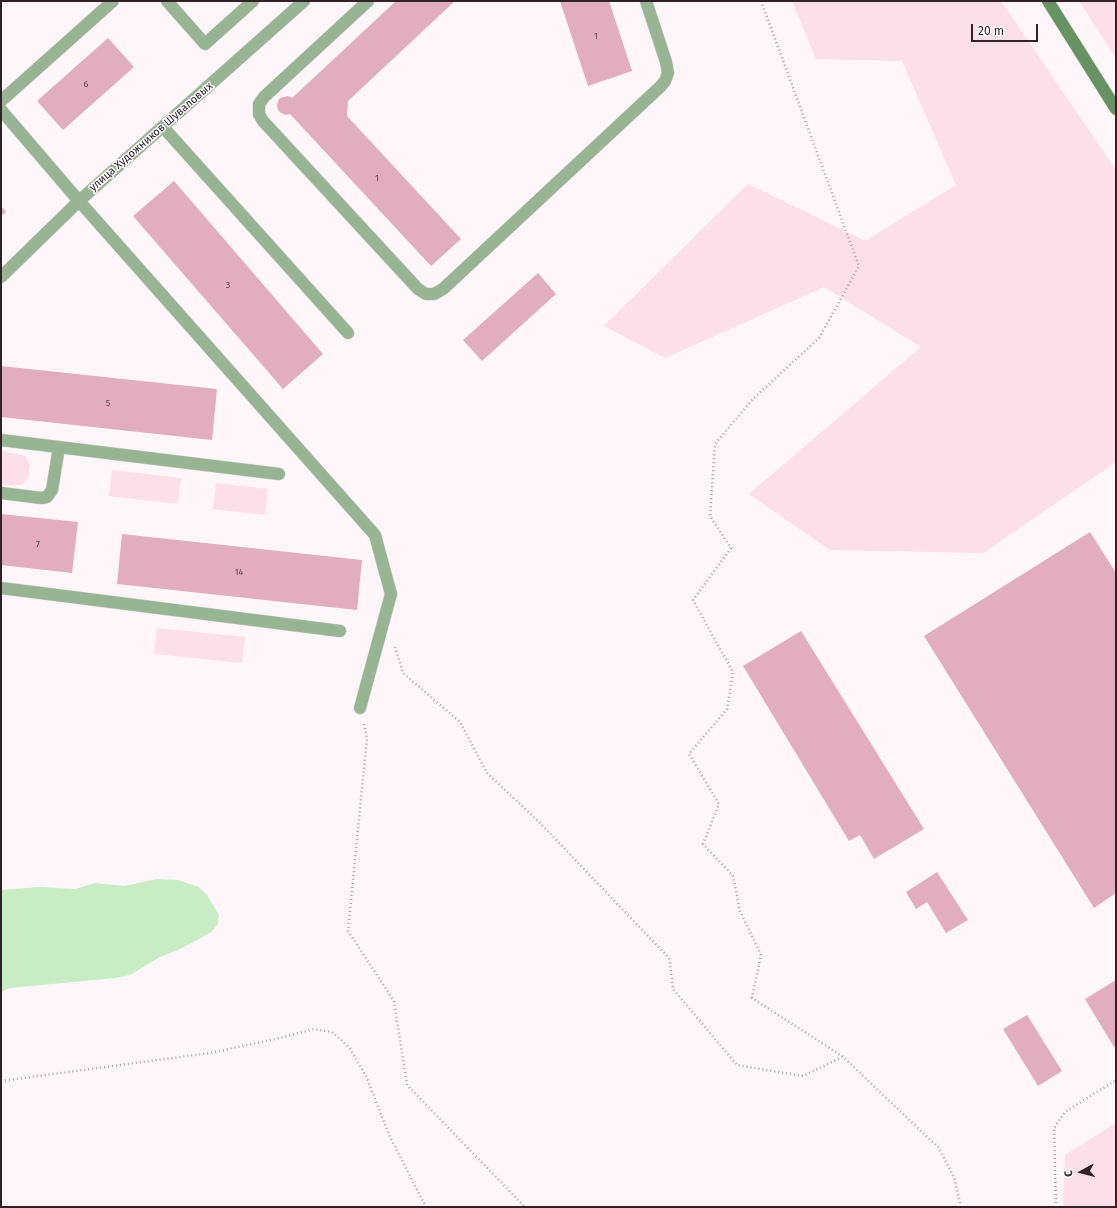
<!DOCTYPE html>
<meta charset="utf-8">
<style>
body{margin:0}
#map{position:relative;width:1117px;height:1208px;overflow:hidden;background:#fef6f8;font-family:"Fira Sans",sans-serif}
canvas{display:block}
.frame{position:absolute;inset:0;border:2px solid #302227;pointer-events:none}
.north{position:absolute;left:1061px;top:1152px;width:40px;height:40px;-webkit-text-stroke:3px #fff;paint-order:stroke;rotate:263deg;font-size:11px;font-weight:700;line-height:16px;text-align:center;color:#302227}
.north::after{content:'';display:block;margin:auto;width:14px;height:18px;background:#302227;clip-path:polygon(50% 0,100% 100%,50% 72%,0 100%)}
.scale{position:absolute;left:971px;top:24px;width:67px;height:18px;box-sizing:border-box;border:2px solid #302227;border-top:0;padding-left:5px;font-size:12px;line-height:14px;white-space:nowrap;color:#302227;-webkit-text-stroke:3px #fff;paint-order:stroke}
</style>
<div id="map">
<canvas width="1117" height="1208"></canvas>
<div class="frame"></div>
<div class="north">С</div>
<div class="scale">20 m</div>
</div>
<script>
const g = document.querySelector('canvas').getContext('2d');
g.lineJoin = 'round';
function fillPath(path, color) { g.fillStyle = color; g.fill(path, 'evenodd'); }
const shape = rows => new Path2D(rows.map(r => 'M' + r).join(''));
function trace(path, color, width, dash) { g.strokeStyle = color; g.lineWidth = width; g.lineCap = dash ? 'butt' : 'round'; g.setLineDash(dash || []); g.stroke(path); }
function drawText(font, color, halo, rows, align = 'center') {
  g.font = font + ' "Fira Sans",sans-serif'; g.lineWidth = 3; g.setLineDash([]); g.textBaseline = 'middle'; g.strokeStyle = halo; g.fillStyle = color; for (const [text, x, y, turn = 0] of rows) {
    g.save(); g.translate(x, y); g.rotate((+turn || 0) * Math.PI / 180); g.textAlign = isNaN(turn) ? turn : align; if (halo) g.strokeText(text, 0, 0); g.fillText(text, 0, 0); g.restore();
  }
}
const green = shape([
 [792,1,1001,1,1116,170,1116,462,983,553,830,550,749,494,921,347,824,287,665,358,604,326,748,184,865,241,956,185,902,61,816,59],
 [1079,1,1116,1,1116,58],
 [1,451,25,456,30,464,29,474,28,479,21,485,1,485],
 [112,470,181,478,178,504,109,496],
 [216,483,268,489,265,515,213,509],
 [157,628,245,637,242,663,154,654],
 [1116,1123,1116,1207,1063,1207,1065,1155]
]);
const water = shape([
 [157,879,178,880,199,887,207,895,219,915,218,924,211,932,201,938,180,949,158,958,130,975,115,978,10,988,1,992,1,890,39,887,75,889,95,883,124,886]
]);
const building = shape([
 [396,1,455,1,348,101,347,116,461,239,431,266,290,114,286,115,281,113,278,110,277,105,278,101,280,98,288,96,292,98],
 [560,1,609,1,632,71,588,86],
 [108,38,134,67,63,130,37,101],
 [174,181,323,354,283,389,133,216],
 [1,206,6,212,1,216],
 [538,273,556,294,482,361,463,340],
 [1,366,217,389,212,440,1,417],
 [1,514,78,522,72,573,1,565],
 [1090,532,1116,573,1116,893,1094,908,924,636],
 [122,534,362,560,357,610,117,584],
 [801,631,924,829,874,859,860,835,849,841,743,666],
 [937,872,968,920,946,933,927,902,916,909,906,892],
 [1116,980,1116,1045,1114,1047,1085,999],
 [1027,1015,1062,1071,1038,1086,1003,1029]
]);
const path = shape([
 [761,1,859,266,819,338,752,400,715,444,710,516,731,548,693,600,733,672,727,709,689,754,719,804,703,844,733,876,740,911,761,955,752,998,842,1056,938,1147,954,1177,961,1207],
 [395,647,403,673,460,722,487,773,540,823,669,958,673,989,737,1065,803,1076,842,1057],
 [364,724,367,738,348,931,394,1001,407,1085,525,1207],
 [1,1081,210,1053,280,1038,314,1029,332,1032,349,1047,366,1076,390,1137,426,1207],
 [1056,1207,1054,1128,1065,1112,1116,1080]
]);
const lane = shape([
 [167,1,205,44,253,1],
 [368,1,264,97,259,104,259,114,263,121,418,289,426,294,434,294,443,289,661,86,665,81,668,73,666,62,646,1],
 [1,101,113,1],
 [163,127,348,333],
 [79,201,375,535,391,594,360,708],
 [1,440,279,474],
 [1,493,41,498,47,497,52,490,59,447],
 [1,588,340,631]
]);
const street = shape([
 [1,110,79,201],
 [1,277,79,201,304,1]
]);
const secondary = shape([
 [1048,1,1116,109]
]);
const numberNames = [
 ["1",596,36],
 ["6",86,84],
 ["1",377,178],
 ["3",228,285],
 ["5",108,403],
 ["7",38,544],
 ["14",239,572]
];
const streetNames = [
 ["улица Художников Шуваловых",151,137,-41]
];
fillPath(green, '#fcdfe8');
fillPath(water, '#c8ecc3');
fillPath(building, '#e2adbf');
trace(lane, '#d9d0d2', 13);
trace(street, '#d9d0d2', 13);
trace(secondary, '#d9d0d2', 13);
trace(path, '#aba0a3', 2.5, [1, 3]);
trace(lane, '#97b493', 12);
trace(street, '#97b493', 12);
trace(secondary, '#679261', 12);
drawText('9px', '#5c454d', null, numberNames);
drawText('11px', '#302227', '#fff', streetNames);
</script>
